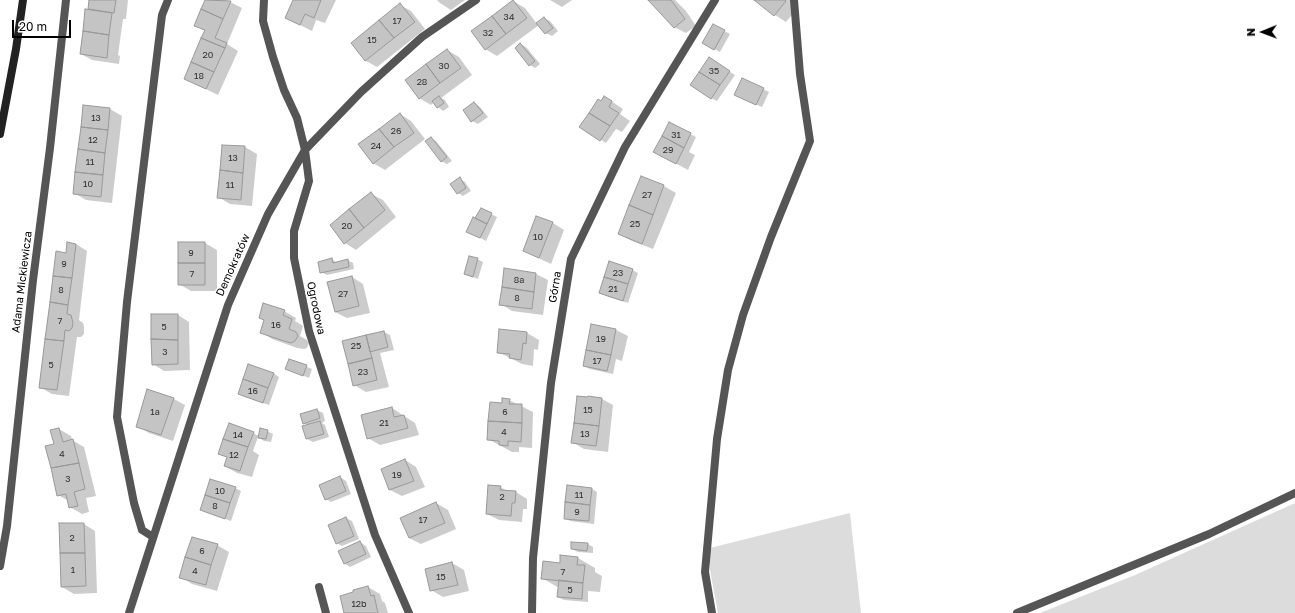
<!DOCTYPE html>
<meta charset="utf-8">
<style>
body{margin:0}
#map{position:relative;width:1295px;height:613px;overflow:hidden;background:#fff;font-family:"Golos Text",sans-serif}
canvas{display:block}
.north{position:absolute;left:1243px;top:12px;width:40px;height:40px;-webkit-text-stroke:3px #fff;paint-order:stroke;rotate:269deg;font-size:11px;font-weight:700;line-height:16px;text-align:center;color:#000}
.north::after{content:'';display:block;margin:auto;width:14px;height:18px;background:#000;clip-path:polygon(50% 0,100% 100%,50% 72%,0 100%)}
.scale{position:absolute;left:12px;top:20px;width:59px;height:18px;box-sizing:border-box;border:2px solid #000;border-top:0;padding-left:5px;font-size:12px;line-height:14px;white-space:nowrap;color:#000;-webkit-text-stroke:3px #fff;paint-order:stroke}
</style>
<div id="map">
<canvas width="1295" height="613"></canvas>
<div class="north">N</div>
<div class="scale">20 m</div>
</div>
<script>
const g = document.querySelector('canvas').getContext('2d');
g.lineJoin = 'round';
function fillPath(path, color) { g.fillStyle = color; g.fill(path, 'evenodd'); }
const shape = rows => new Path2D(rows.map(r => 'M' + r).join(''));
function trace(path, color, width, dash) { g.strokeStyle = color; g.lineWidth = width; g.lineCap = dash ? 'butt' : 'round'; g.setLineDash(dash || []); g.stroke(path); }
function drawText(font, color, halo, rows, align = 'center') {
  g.font = font + ' "Golos Text",sans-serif'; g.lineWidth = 3; g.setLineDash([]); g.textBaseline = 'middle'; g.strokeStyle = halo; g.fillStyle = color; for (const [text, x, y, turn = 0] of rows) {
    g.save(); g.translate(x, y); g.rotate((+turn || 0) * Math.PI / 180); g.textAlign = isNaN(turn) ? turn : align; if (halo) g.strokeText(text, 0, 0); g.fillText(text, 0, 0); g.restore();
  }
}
const green = shape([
 [1295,503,1295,613,1040,613,1135,575],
 [850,513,861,613,718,613,710,570,710,548]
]);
const shadow = shape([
 [90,0,128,0,126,19,123,19,118,55,120,56,119,64,92,60,81,54],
 [206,0,226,0,242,8,227,44,238,51,218,95,185,79,205,31,196,25],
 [294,0,336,0,325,23,316,20,312,31,286,18],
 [437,0,465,0,451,10,440,3],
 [550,0,572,0,562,7],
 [650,0,675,0,686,11,696,26,686,33,674,27],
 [755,0,794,0,797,9,786,22,775,15],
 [513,1,525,8,537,24,544,18,550,21,558,31,552,36,546,33,539,25,497,56,485,49],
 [400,5,411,11,425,29,377,67,366,61,352,43],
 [713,25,730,34,720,52,703,43],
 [520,44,526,47,540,64,535,68,530,65],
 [447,50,459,57,472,75,441,98,445,100,449,107,443,111,438,107,434,102,431,105,419,98],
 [714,62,735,75,717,101,711,98],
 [763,89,769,92,762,107,741,98],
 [605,97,623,109,620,114,630,121,622,132,616,129,606,143,581,127],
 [475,103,480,107,488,117,478,124,472,121],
 [84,106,110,109,122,116,112,203,86,200,74,193],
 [400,114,411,121,425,139,385,170,373,163],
 [669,123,696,137,689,152,695,155,688,170,666,158],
 [431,138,436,141,452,161,447,164,441,161],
 [223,146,245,147,257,154,252,206,230,204,218,197],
 [642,177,664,186,676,193,653,249,630,240,619,234],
 [460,179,465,182,471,191,463,196,458,193],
 [371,194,383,200,396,217,356,250,345,243],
 [481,209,497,217,486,241,473,234,476,220],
 [537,217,553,223,564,230,551,264,536,257,524,251],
 [179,243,205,243,217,250,217,291,191,291,179,284],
 [76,244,87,251,79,320,83,323,84,326,84,334,81,337,77,337,69,396,52,394,40,387,67,254],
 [332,259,337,263,347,260,353,263,354,269,327,275,321,272],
 [477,259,483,262,478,279,465,274],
 [505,270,536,274,548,280,543,315,512,311,501,304],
 [632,270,638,273,628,303,606,296,600,293],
 [352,277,363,284,370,313,347,318,335,312],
 [284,311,296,318,295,321,303,326,300,336,307,340,309,343,307,348,304,349,297,348,272,339,261,332,265,320,260,318],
 [178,315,189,322,190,370,164,371,153,364],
 [592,325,616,330,628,336,622,361,616,359,613,374,590,369,584,366],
 [500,330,527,333,539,340,538,350,534,349,533,366,522,364,498,352],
 [384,332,390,335,394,350,380,353,389,387,366,392,354,385,344,342],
 [290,360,312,369,309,378,287,369],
 [273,373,279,377,269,405,245,397,239,394],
 [174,399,185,405,173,441,149,433,137,426],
 [602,399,613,405,608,452,584,449,572,442],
 [509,400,533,412,532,448,519,447,519,452,512,452,488,439,503,404],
 [392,408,415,423,419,435,380,445,368,438],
 [317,410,323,413,325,421,322,423,325,425,329,437,313,442,307,439,304,426,308,425,304,423],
 [59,429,71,436,72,440,84,447,96,496,86,498,89,512,82,514,70,507,69,501,58,495,55,445,51,431],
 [267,431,273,434,271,442,264,441,258,437,253,451,259,455,252,477,237,473,225,466,228,458,220,453,253,433,259,436],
 [405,460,416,467,425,487,402,496,390,490,382,469],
 [340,477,346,481,351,494,331,502,326,499],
 [500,487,508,491,516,492,527,499,527,509,523,509,522,522,499,520,487,514],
 [235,488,241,491,231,521,201,510],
 [592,489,597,492,594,524,570,521,565,518],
 [436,503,448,510,456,529,421,544,409,538],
 [346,518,352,521,359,539,342,546,337,543],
 [84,524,95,531,97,593,74,594,62,587],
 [360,542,366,546,371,557,350,567,344,563],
 [588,544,593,547,593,553,578,552,572,549],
 [217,545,229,552,217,591,192,584,181,577],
 [561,556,578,558,595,568,595,572,602,576,600,592,588,591,588,602,564,600,558,597,559,588,542,578,561,564],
 [452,563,464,570,469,591,443,597,431,590],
 [368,587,380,594,382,601,385,603,388,613,346,613,354,593,354,591]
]);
const building = shape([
 [89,0,116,0,114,13,88,9,89,0],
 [205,0,231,1,223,19,201,9,205,0],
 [293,0,321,0,314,18,305,14,300,25,285,18,293,0],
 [513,0,527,18,506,34,492,16,513,0],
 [648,0,671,0,685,19,674,28,648,0],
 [754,0,784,0,786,1,774,16,754,0],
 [400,3,415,22,394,38,379,20,400,3],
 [85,9,112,13,109,35,83,31,85,9],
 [201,9,223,19,215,38,227,43,225,48,201,38,205,30,194,26,201,9],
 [492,16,506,34,485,50,471,31,492,16],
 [544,17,553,28,545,34,536,23,544,17],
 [379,20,394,38,365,61,351,43,379,20],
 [713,24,725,30,714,50,702,43,713,24],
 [83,31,109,35,107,58,80,54,83,31],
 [201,38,225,48,214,72,191,62,201,38],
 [520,43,535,61,529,66,515,48,520,43],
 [447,49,461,68,440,83,426,64,447,49],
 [709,57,730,71,720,85,699,72,709,57],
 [191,62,214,72,206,89,184,79,191,62],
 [426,64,440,83,419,99,405,80,426,64],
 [699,72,720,85,711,99,690,85,699,72],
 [742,78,764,88,756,105,734,95,742,78],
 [439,96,444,103,437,108,432,101,439,96],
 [604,96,612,101,609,107,619,113,610,126,589,113,598,99,601,101,604,96],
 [474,102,483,113,471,122,463,110,474,102],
 [83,105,110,108,108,130,81,127,83,105],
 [400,113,414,133,394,147,379,129,400,113],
 [589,113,610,126,600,141,579,127,589,113],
 [669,122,691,133,684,148,662,136,669,122],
 [81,127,108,130,105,153,78,149,81,127],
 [379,129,394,147,373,164,358,144,379,129],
 [662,136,684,148,676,164,653,152,662,136],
 [431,137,447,157,441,162,425,141,431,137],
 [222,145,245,146,243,173,220,170,222,145],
 [78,149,105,153,103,175,75,172,78,149],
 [220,170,243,173,241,200,217,198,220,170],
 [75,172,103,175,101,197,73,194,75,172],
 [641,176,664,185,653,215,629,205,641,176],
 [460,177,466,188,457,194,450,184,460,177],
 [371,192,385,210,364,228,349,209,371,192],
 [629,205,653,215,642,244,618,234,629,205],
 [481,208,492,213,487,224,475,218,481,208],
 [349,209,364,228,344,244,330,225,349,209],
 [536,216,553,222,539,258,523,251,536,216],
 [473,217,487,224,480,238,466,232,473,217],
 [67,242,76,244,72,278,53,276,56,251,66,253,67,242],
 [178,242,205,242,205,263,178,263,178,242],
 [469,256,478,258,473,277,464,274,469,256],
 [332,258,333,263,348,259,349,267,320,273,318,262,332,258],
 [609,261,633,269,628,284,604,277,609,261],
 [178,263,205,263,205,285,178,285,178,263],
 [504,268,536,273,534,292,502,287,504,268],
 [53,276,72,278,68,305,50,302,53,276],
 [352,276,359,306,335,312,327,282,352,276],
 [604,277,628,284,623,301,599,293,604,277],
 [502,287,534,292,532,309,499,305,502,287],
 [50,302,68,305,67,314,71,315,73,323,72,328,69,331,65,330,64,341,45,339,50,302],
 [263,303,285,310,283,315,292,319,289,329,296,332,298,336,295,341,291,343,284,341,260,333,264,320,259,318,263,303],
 [151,314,178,314,178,340,151,339,151,314],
 [591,324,616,329,611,355,586,350,591,324],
 [499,329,527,332,526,344,523,343,521,360,509,358,510,354,497,353,499,329],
 [384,331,388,347,370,352,366,335,384,331],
 [366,335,372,358,348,364,342,341,366,335],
 [45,339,64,341,57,390,39,388,45,339],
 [151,339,178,340,178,364,152,365,151,339],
 [586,350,611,355,607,371,583,366,586,350],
 [372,358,377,380,353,386,348,364,372,358],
 [289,359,307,365,303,376,285,369,289,359],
 [248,364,274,373,268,388,243,379,248,364],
 [243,379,268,388,263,403,238,394,243,379],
 [147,389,174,398,161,435,136,427,147,389],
 [577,396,587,397,588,396,602,398,599,426,574,423,577,396],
 [502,398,510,399,509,404,522,404,522,423,488,421,490,402,502,403,502,398],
 [392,407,394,417,404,415,408,428,367,439,361,415,392,407],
 [317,409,320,418,303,424,300,414,317,409],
 [320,421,324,434,306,439,302,426,320,421],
 [488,421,522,423,521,442,508,441,508,446,499,445,499,441,487,440,488,421],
 [229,423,254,432,248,447,223,439,229,423],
 [574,423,599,426,596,446,571,443,574,423],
 [59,428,63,442,73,439,79,463,51,468,45,446,54,444,50,430,59,428],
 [260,428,268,430,266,439,258,438,260,428],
 [223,439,248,447,240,471,224,466,227,457,218,454,223,439],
 [405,459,414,481,389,490,381,469,405,459],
 [79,463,85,489,74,492,78,506,69,508,66,494,57,496,51,468,79,463],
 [340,476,346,491,325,500,319,485,340,476],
 [210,479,236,487,230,503,205,495,210,479],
 [488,485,501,486,500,490,516,491,515,503,512,503,511,516,486,514,488,485],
 [567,485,592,488,590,505,565,502,567,485],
 [205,495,230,503,225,519,200,510,205,495],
 [436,502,445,523,409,538,400,518,436,502],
 [565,502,590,505,589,521,564,519,565,502],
 [346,517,354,536,336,544,328,525,346,517],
 [59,523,84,523,85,553,60,553,59,523],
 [192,537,218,544,211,565,185,557,192,537],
 [360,541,366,554,344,564,338,551,360,541],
 [571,542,588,543,587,551,571,549,571,542],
 [60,553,85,553,86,586,61,587,60,553],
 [560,555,578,557,577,565,585,565,583,583,541,579,543,561,560,563,560,555],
 [185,557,211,565,206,585,179,578,185,557],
 [452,562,458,585,430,591,425,569,452,562],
 [559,580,583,583,582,599,557,597,559,580],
 [368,586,371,596,374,595,378,613,344,613,340,596,353,592,353,590,368,586]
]);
const lane = shape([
 [153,537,142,530,134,503,117,417,127,302,162,15,168,0],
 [319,587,326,613]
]);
const street = shape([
 [264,0,263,21,273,57,284,90,297,118,305,150,309,181,294,231,294,258,309,331,375,535,409,613],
 [0,566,7,526,33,280,50,148,66,0],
 [129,613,228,305,268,214,305,150,361,92,422,37,476,0],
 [532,613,533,558,551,383,571,259,625,147,715,0],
 [712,613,705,572,717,439,728,370,743,315,771,237,810,141,800,74,794,0],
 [1017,613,1209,534,1295,493]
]);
const secondary = shape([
 [0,134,16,49,23,0]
]);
const numberNames = [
 ["34",509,17],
 ["17",397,21],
 ["32",488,33],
 ["15",372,40],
 ["20",208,55],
 ["30",444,66],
 ["35",714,71],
 ["18",199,76],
 ["28",422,82],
 ["13",96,118],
 ["26",396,131],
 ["31",676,135],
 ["12",93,140],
 ["24",376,146],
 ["29",668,150],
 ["13",233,158],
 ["11",90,162],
 ["10",88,184],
 ["11",230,185],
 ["27",647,195],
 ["25",635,224],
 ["20",347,226],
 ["10",538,237],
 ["9",191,253],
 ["9",64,264],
 ["23",618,273],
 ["7",192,274],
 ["8a",519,280],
 ["21",613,289],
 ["8",61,290],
 ["27",343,294],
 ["8",517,298],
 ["7",60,321],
 ["16",276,325],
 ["5",164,327],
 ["19",601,339],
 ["25",356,346],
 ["3",165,352],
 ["17",597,361],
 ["5",51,365],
 ["23",363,372],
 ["16",253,391],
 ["15",588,410],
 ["1a",155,412],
 ["6",505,412],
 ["21",384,423],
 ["4",504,432],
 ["13",585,434],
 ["14",238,435],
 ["4",62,454],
 ["12",234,455],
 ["19",397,475],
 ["3",68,479],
 ["10",220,491],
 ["11",579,495],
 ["2",502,497],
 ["8",215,506],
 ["9",577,512],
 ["17",423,520],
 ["2",72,538],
 ["6",202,551],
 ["1",73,570],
 ["4",195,571],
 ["7",563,572],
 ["15",441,577],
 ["5",570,590],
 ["12b",359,604]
];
const streetNames = [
 ["Demokratów",233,265,-66],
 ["Adama Mickiewicza",22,282,-83],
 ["Górna",555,287,-81],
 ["Ogrodowa",316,308,78]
];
fillPath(green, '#dcdcdc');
fillPath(shadow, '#0003');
fillPath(building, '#c4c4c4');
trace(building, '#999', 1);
trace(lane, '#555', 8);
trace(street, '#555', 8);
trace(secondary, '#222', 8);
drawText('9px', '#313131', null, numberNames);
drawText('11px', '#000', '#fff', streetNames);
</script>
